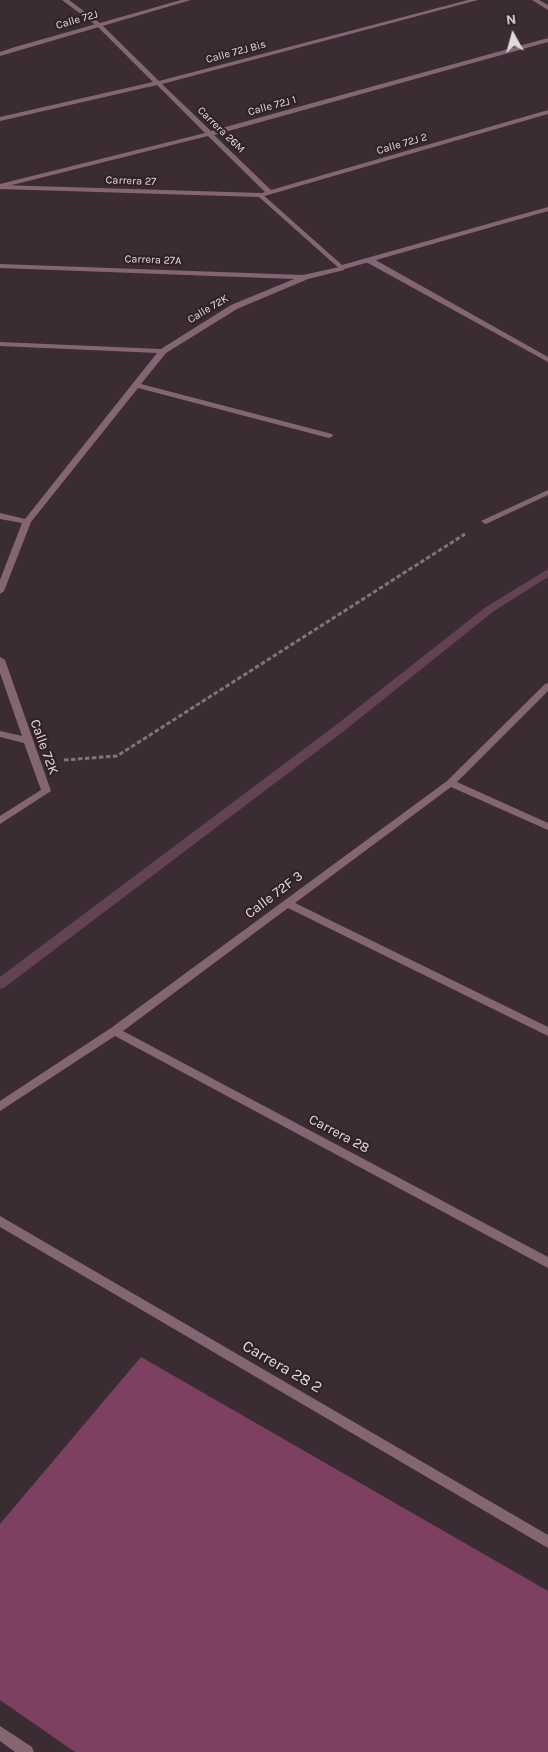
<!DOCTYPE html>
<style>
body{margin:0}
#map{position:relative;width:548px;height:1752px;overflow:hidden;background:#3b2c33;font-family:Karla,sans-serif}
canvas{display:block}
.north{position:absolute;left:488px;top:10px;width:50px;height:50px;-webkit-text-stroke:4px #312229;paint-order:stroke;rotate:353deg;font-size:14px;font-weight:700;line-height:20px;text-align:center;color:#e2d8dd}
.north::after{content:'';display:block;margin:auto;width:18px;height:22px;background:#e2d8dd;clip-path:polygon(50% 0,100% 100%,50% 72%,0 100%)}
</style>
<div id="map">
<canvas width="548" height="1752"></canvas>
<div class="north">N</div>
</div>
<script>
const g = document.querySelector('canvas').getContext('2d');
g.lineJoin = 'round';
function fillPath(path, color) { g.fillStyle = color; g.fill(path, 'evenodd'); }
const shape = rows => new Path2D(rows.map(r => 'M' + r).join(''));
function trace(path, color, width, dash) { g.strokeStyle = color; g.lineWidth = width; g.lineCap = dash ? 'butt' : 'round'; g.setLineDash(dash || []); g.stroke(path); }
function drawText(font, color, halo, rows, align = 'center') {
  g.font = font + ' Karla,sans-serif'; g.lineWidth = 4.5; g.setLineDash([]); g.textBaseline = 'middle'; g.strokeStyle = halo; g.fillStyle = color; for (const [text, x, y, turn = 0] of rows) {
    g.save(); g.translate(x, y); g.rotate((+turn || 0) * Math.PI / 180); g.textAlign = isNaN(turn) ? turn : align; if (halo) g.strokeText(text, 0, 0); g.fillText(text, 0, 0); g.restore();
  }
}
const green = shape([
 [141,1357,548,1591,548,1752,75,1752,0,1700,0,1524]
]);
const stream = shape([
 [548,569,548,577,494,611,344,731,5,987,0,989,0,977,336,725,486,607,548,569]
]);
const path = shape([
 [64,760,117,756,465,534]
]);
const minor = shape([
 [62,0,69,0,101,24,159,81,468,0,478,0,162,84,211,131,548,38,548,42,214,135,271,190,548,110,548,114,261,197,258,195,259,194,265,192,208,136,0,188,0,184,205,133,157,85,0,121,0,117,153,82,97,26,62,0],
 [532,0,539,0,548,5,548,10,532,0],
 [366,258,372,258,548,357,548,362,366,262,366,258],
 [0,264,303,275,344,266,344,270,308,279,237,309,166,353,141,384,332,434,333,436,329,438,138,388,31,522,4,591,0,594,0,580,22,523,0,519,0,513,25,519,157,353,0,346,0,342,161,349,231,305,294,279,0,268,0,264],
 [548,490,548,495,488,523,485,524,481,521,548,490],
 [0,657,5,660,51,791,0,824,0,816,41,790,24,743,0,737,0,731,22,736,0,673,0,657],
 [548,683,548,691,457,782,548,823,548,830,451,787,295,903,548,1027,548,1036,288,908,123,1031,548,1257,548,1268,115,1036,0,1111,0,1101,111,1028,447,781,545,684,548,683],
 [0,1216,548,1535,548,1548,0,1227,0,1216],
 [0,1726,32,1747,34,1752,15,1752,0,1741,0,1726]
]);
const tertiary = shape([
 [181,0,191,0,0,56,0,52,15,47,181,0],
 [0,185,261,193,342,265,548,207,548,211,341,270,259,197,0,189,0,185]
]);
const farStreetnames = [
 ["Calle 72J",77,20,-16],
 ["Calle 72J Bis",236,52,-15],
 ["Calle 72J 1",272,106,-15],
 ["Carrera 26M",221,130,44],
 ["Calle 72J 2",402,144,-16],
 ["Carrera 27",131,181,2],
 ["Carrera 27A",153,260,2],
 ["Calle 72K",208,309,-31]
];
const streetNames = [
 ["Calle 72K",44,747,70],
 ["Calle 72F 3",274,895,-37],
 ["Carrera 28",339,1134,28]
];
const nearStreetnames = [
 ["Carrera 28 2",282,1367,30]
];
fillPath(green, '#7e4060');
fillPath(stream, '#634254');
trace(path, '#80737a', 3, [4.5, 2.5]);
fillPath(minor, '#846673');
fillPath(tertiary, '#846673');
drawText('11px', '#e2d8dd', '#312229', farStreetnames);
drawText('14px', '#e2d8dd', '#312229', streetNames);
drawText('16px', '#e2d8dd', '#312229', nearStreetnames);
</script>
